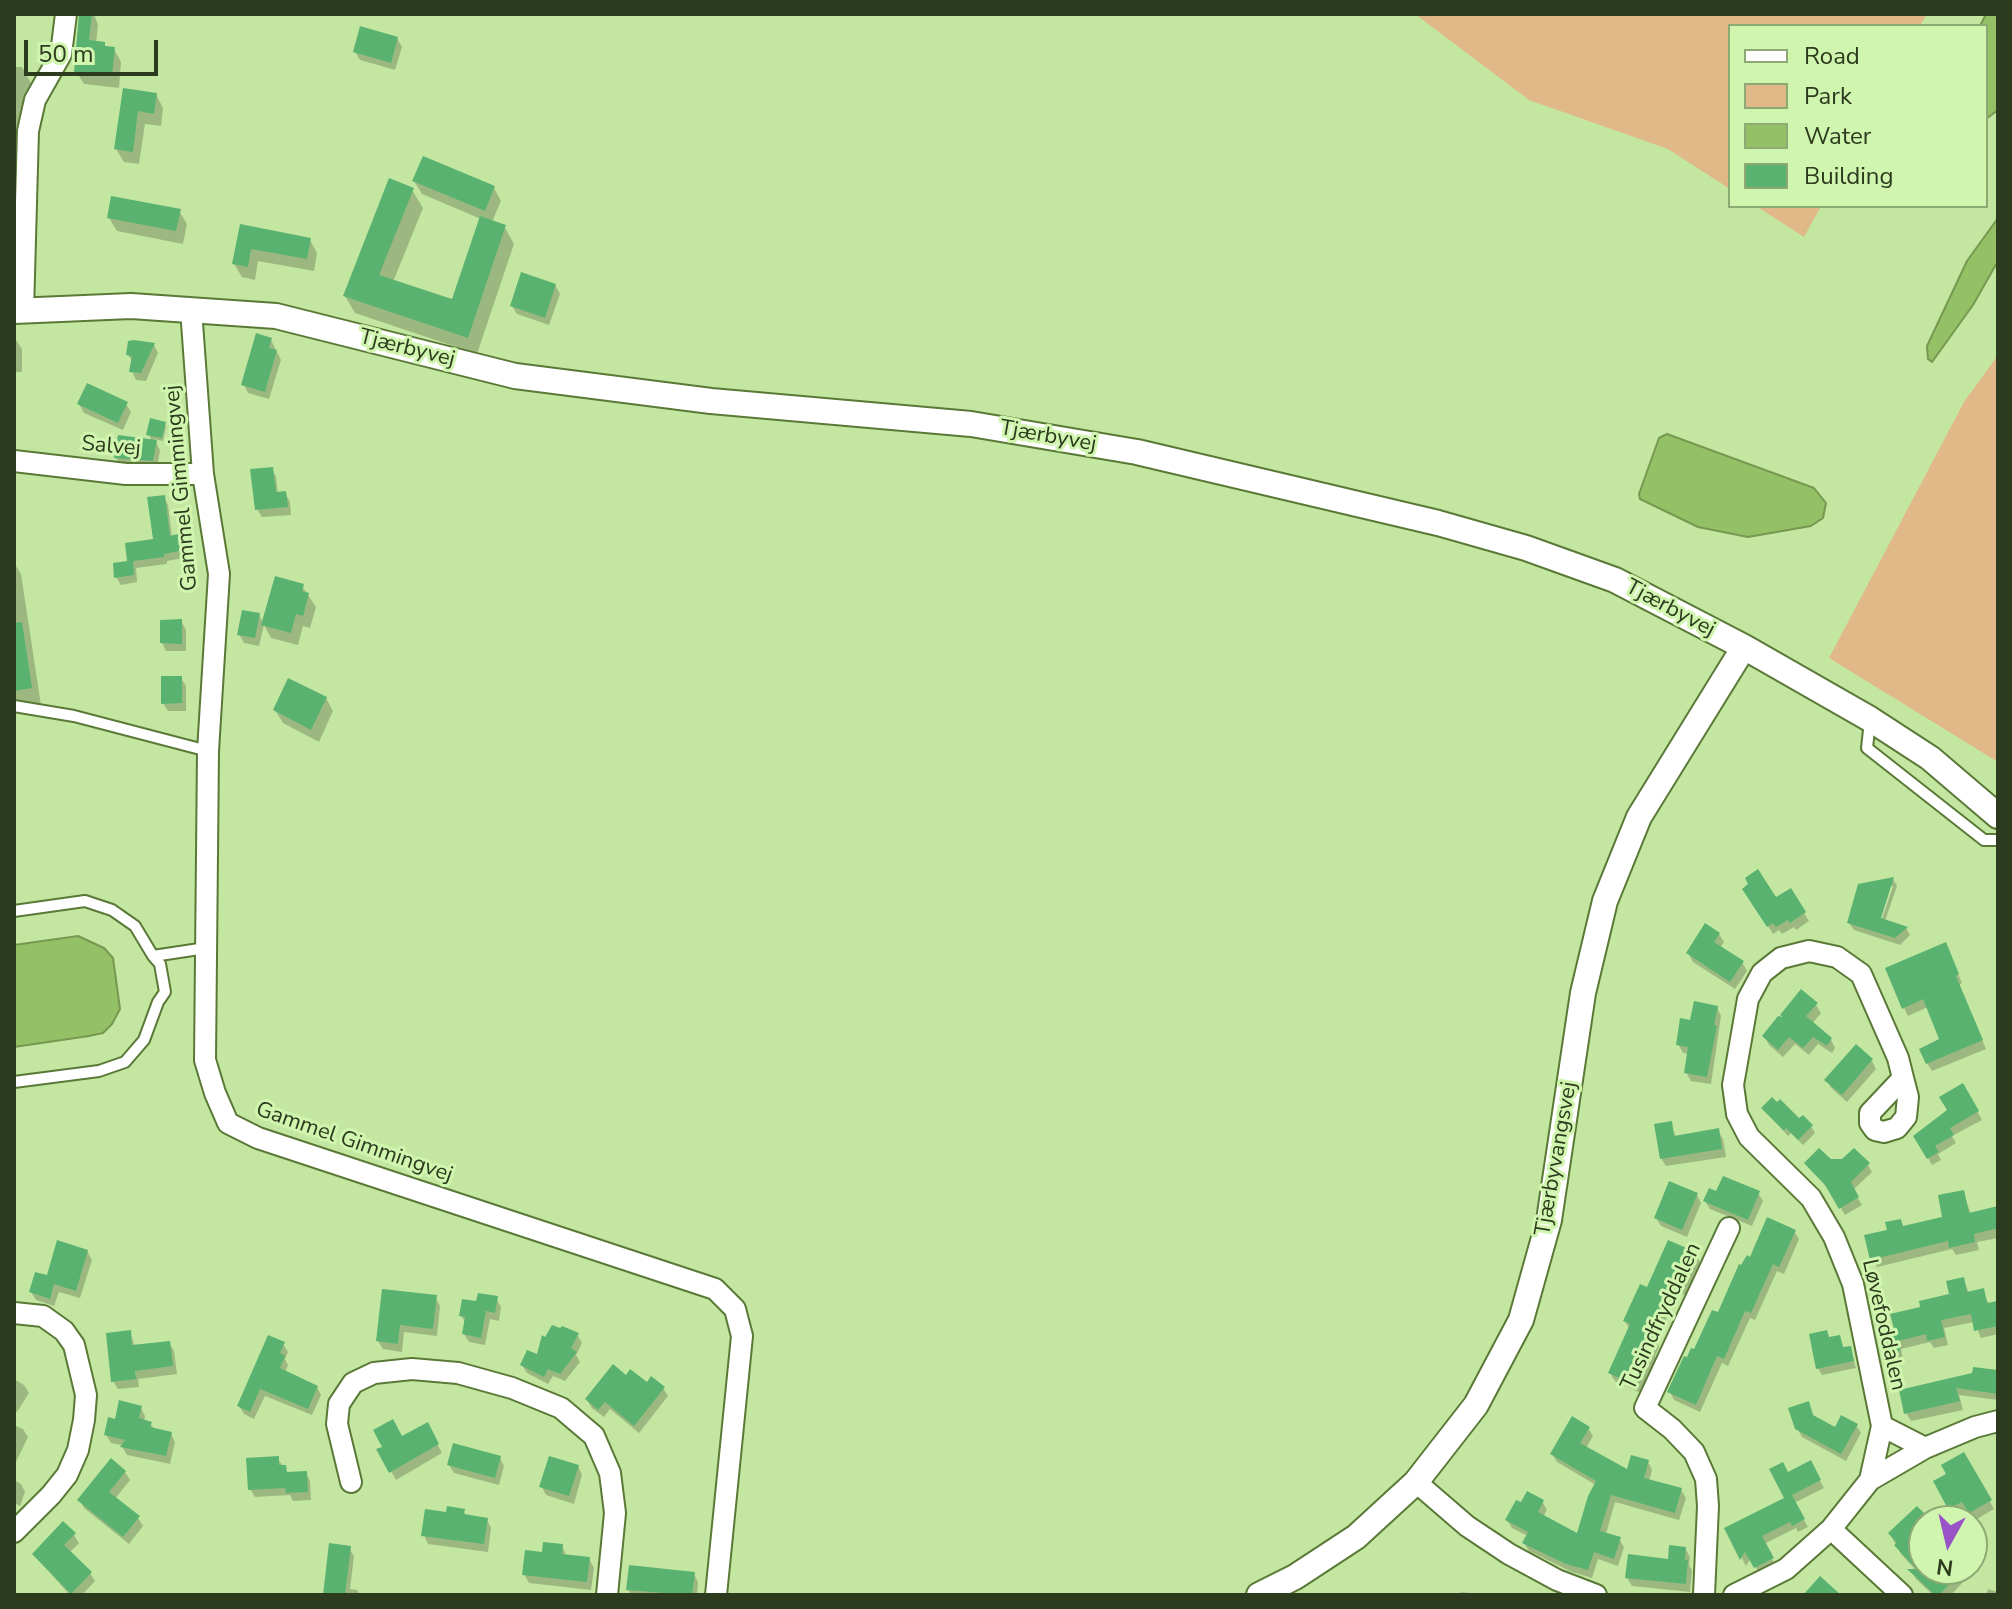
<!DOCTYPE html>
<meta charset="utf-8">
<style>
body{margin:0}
#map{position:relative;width:2012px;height:1609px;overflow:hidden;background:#c3e7a1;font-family:"Nunito Sans",sans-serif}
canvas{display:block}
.frame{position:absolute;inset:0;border:16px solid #2c3a1e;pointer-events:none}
.legend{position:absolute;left:1728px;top:24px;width:260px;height:184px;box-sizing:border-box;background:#d0f5ae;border:2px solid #8eaa74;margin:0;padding:10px 14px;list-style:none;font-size:24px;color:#2c3a1e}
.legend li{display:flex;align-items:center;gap:16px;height:40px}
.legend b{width:40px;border:2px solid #8eaa74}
.north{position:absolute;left:1908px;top:1505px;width:80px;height:80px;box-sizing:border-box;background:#d0f5ae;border:2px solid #8eaa74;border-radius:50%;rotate:188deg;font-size:22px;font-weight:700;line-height:32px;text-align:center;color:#2c3a1e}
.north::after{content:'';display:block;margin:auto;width:28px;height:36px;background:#9a53c7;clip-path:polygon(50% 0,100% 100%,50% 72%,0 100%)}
.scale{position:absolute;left:24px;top:40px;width:134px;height:36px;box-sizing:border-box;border:4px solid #2c3a1e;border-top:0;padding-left:10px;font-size:24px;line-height:28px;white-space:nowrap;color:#2c3a1e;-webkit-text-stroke:6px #d0f5ae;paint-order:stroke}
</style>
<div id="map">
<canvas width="2012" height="1609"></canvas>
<div class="frame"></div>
<ul class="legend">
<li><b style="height:10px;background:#fff"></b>Road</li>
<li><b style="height:22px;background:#e1b888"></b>Park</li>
<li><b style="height:22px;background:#95c166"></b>Water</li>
<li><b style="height:22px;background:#5ab271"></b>Building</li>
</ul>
<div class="north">N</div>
<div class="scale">50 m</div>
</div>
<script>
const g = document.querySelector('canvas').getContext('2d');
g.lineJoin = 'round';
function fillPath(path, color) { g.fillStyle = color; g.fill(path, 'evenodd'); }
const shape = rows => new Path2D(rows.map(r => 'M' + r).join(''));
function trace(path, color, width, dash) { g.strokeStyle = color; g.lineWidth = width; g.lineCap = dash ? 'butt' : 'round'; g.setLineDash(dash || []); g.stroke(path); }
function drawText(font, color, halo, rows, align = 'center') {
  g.font = font + ' "Nunito Sans",sans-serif'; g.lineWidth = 6; g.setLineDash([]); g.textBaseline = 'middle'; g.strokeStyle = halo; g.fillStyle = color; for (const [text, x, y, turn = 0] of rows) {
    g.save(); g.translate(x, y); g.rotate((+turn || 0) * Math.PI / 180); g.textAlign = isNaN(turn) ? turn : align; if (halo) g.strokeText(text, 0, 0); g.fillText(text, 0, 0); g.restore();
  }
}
const green = shape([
 [1415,14,1927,14,1920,26,1730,26,1730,189,1668,149,1529,100],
 [1756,206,1821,206,1804,237],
 [1998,355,1998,762,1829,658,1964,402]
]);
const water = shape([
 [1986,14,1998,14,1998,110,1986,119,1986,26,1980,26,1986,14],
 [1998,218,1998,261,1973,305,1932,362,1928,359,1927,346,1967,261,1998,218],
 [1667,434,1814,488,1826,503,1823,518,1811,526,1748,537,1698,527,1640,499,1639,494,1659,438,1667,434],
 [78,936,104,948,113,958,120,1009,112,1024,103,1033,89,1036,14,1047,14,945,78,936]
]);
const shadow = shape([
 [81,14,94,14,98,25,96,43,114,49,121,62,119,88,84,84,76,71],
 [397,38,402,47,395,70,360,60,355,52],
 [14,67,22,67,32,85,14,290],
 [124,90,156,94,163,108,161,126,145,124,139,164,124,162,116,149],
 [414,181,494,188,501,201,492,222,504,226,514,244,477,354,355,313,345,296,412,190,423,208,393,282,453,302,481,219,422,194],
 [179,211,187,224,183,244,117,231,109,218],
 [241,227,310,240,317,253,314,271,258,261,255,280,242,277,234,264],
 [555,285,560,294,549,325,517,314,512,306],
 [14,337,22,349,22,372,14,372],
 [271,340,281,360,269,399,248,393,244,385],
 [154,345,158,353,146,381,136,380,132,371,133,362,128,355],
 [79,404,126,404,131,412,123,430,84,413],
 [164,423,166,427,163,441,154,439,160,450,157,469,121,466,116,458,152,441,149,435],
 [272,469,276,477,278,494,285,493,290,502,291,515,262,517,257,509],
 [164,497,168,505,172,537,176,536,181,544,183,558,167,561,167,564,136,568,137,582,121,585,116,577,155,541],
 [14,563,21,574,41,705,14,710],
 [302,586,316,607,310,628,303,626,298,645,271,638,264,625,259,646,244,643,239,634,259,615,264,624],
 [181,621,186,630,186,651,166,651,162,643],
 [181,678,186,686,186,711,168,711,163,703],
 [326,698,333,711,319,742,283,723,275,710],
 [1893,879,1897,886,1885,921,1906,928,1910,935,1900,945,1854,930,1849,923],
 [1889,886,1893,886,1879,928,1876,927],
 [1745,889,1776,900,1790,891,1809,921,1796,930,1794,927,1782,934,1779,930,1773,934],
 [1719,934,1724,942,1720,948,1742,962,1747,971,1735,989,1693,962,1688,953],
 [1949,953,1962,983,1959,985,1986,1049,1932,1071,1927,1063,1942,1039,1928,1007,1908,1016,1904,1008],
 [1816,1005,1821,1013,1812,1024,1831,1040,1835,1048,1832,1053,1818,1044,1809,1055,1795,1044,1783,1057,1769,1045,1764,1036],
 [1717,1007,1721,1016,1711,1084,1691,1081,1686,1072,1689,1054,1683,1053,1678,1044,1692,1023],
 [1872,1061,1876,1069,1847,1102,1831,1088,1827,1080],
 [1963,1085,1982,1120,1952,1136,1956,1143,1938,1154,1941,1160,1932,1165,1916,1136,1949,1111],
 [1764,1108,1811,1126,1815,1133,1803,1145,1791,1133,1788,1136],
 [1671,1124,1676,1137,1718,1131,1723,1139,1726,1157,1666,1166,1661,1158],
 [1830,1161,1868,1165,1872,1172,1853,1190,1862,1205,1845,1215,1832,1193,1806,1163],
 [1963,1192,1971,1214,1998,1208,1998,1238,1977,1242,1979,1250,1956,1255,1952,1249,1877,1267,1872,1259,1890,1231,1900,1221,1904,1228,1945,1218],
 [1758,1193,1763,1201,1752,1226,1710,1209,1705,1201,1717,1194],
 [1697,1195,1701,1203,1687,1237,1661,1226,1656,1218],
 [1794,1231,1799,1239,1784,1274,1777,1271,1755,1320,1750,1318,1728,1366,1722,1363,1700,1412,1674,1400,1670,1392,1751,1259],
 [1669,1242,1695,1254,1700,1262,1685,1295,1678,1293,1656,1341,1659,1347,1655,1356,1657,1359,1641,1393,1615,1381,1610,1373,1630,1330,1625,1321,1648,1290],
 [87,1251,92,1260,80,1298,59,1292,54,1306,36,1300,31,1292],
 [1963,1279,1969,1293,1983,1290,1989,1305,1998,1303,1998,1334,1981,1338,1974,1322,1944,1328,1948,1345,1934,1348,1930,1342,1901,1349,1903,1359,1892,1362,1883,1334,1896,1331,1923,1309,1952,1295],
 [435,1297,440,1306,437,1336,404,1332,402,1352,383,1349,378,1341],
 [496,1298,501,1307,499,1321,490,1319,485,1345,469,1342,464,1334,466,1324,461,1315,478,1304],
 [130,1332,135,1347,169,1343,174,1351,177,1374,138,1379,139,1387,118,1389,113,1381],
 [1826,1332,1830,1339,1839,1337,1844,1349,1850,1348,1856,1368,1822,1375,1818,1368],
 [577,1334,582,1343,576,1355,580,1362,565,1381,553,1376,548,1384,527,1373,522,1365],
 [283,1344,288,1352,285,1359,288,1365,285,1373,317,1387,321,1395,312,1415,265,1396,254,1419,244,1414,239,1406],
 [1998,1372,1998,1400,1959,1395,1963,1410,1911,1421,1906,1413,1901,1391],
 [626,1378,663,1388,668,1396,639,1433,610,1409,604,1417,592,1408,587,1400],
 [14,1379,24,1385,29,1393,17,1412,14,1410],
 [1808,1404,1815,1418,1836,1430,1856,1425,1861,1433,1846,1461,1802,1437,1797,1428],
 [141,1408,145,1416,144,1422,150,1423,155,1430,171,1434,175,1442,170,1464,127,1455,121,1445,111,1443,106,1435,116,1421],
 [14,1425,23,1429,28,1437,14,1466],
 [427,1425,442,1453,396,1480,379,1450],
 [1588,1428,1593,1436,1586,1448,1628,1472,1648,1462,1652,1470,1649,1482,1681,1490,1686,1498,1679,1520,1615,1502,1606,1534,1619,1539,1624,1547,1618,1566,1598,1559,1592,1578,1572,1572,1529,1551,1524,1543,1528,1536,1512,1528,1507,1520,1542,1501,1547,1510,1543,1517,1578,1536,1596,1485,1557,1462,1552,1454],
 [1963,1454,1994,1509,1972,1522,1957,1521,1935,1482,1949,1475],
 [277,1458,289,1474,306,1473,310,1481,311,1500,293,1501,290,1495,255,1497,250,1489],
 [500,1458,504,1466,499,1485,454,1473,449,1465],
 [1810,1463,1824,1488,1794,1503,1808,1527,1798,1532,1796,1528,1764,1544,1776,1567,1760,1575,1751,1558,1746,1566,1727,1529,1787,1499,1788,1474],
 [578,1466,582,1475,574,1504,546,1495,542,1487],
 [125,1472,130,1480,115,1499,138,1518,143,1526,129,1544,84,1508,80,1500],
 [14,1480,21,1484,25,1492,20,1506,14,1503],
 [1917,1509,1928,1521,1924,1521,1924,1569,1956,1569,1964,1581,1951,1595,1933,1595,1916,1579,1912,1571,1914,1568,1901,1554,1890,1534],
 [463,1510,467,1517,487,1520,491,1528,488,1552,428,1544,424,1535,448,1514],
 [74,1535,79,1543,69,1553,90,1573,95,1581,82,1595,70,1595,34,1555],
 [562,1546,567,1557,589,1559,594,1568,591,1590,529,1583,524,1574,544,1554],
 [349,1548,354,1556,350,1589,357,1590,360,1595,325,1595],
 [1685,1548,1690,1557,1689,1565,1692,1570,1690,1592,1632,1586,1627,1578,1670,1561],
 [694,1574,698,1582,697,1595,632,1595,628,1590],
 [1988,1589,1998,1592,1998,1595,1986,1595],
 [1461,1592,1488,1595,1460,1595]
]);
const building = shape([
 [79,14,92,14,89,40,105,42,105,46,115,47,112,75,74,72],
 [360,26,398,37,391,63,353,52],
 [123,88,157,93,154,114,138,111,133,152,114,149],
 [423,156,495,186,485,211,412,181],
 [389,178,414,188,379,275,452,299,480,216,506,225,468,338,343,296],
 [111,196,181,209,176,231,107,218],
 [240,224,311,238,307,259,251,249,248,267,232,264],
 [521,272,556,284,545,318,510,306],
 [256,333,272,338,269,348,277,350,265,392,241,385],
 [134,340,155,343,141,373,129,372,132,356,126,355,128,341],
 [87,383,128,402,118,423,77,404],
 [150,418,166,422,162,438,146,435],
 [118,435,157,440,153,461,114,458],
 [273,467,276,492,286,491,288,507,255,510,250,469],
 [165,495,170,536,178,534,180,551,164,554,164,557,133,561,134,575,114,578,113,563,127,561,125,543,153,539,147,497],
 [275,576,304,584,302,591,309,593,303,616,296,614,291,633,261,625],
 [242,610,260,613,255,638,237,635],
 [182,619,182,644,160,643,160,620],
 [22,622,32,688,14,691,14,623],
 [161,676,182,676,182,703,161,704],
 [288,678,327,697,311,730,273,710],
 [1758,869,1776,897,1791,888,1806,912,1790,923,1788,920,1776,927,1773,923,1767,927,1742,889,1748,884,1745,878],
 [1894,877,1881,918,1908,927,1895,938,1847,923,1858,884],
 [1705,923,1720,933,1714,942,1744,961,1730,982,1686,953],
 [1946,942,1959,974,1956,976,1983,1040,1926,1064,1919,1049,1939,1039,1923,999,1902,1009,1885,968],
 [1801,989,1818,1003,1806,1016,1832,1038,1827,1046,1813,1037,1803,1048,1789,1037,1778,1050,1762,1036,1778,1016,1783,1017,1780,1015],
 [1694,1001,1718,1006,1714,1025,1717,1026,1707,1077,1684,1073,1688,1047,1676,1045,1680,1018,1690,1020],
 [1856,1044,1873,1059,1842,1095,1824,1080],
 [1963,1083,1979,1111,1950,1128,1954,1135,1935,1146,1939,1152,1927,1159,1913,1136,1947,1110,1939,1097],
 [1772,1097,1777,1102,1780,1099,1799,1118,1803,1115,1813,1125,1798,1140,1786,1128,1784,1131,1761,1108],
 [1672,1121,1674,1136,1719,1128,1722,1149,1660,1159,1654,1124],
 [1819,1148,1831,1159,1842,1159,1854,1148,1870,1163,1851,1182,1859,1197,1839,1209,1825,1185,1804,1163],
 [1723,1176,1760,1191,1748,1220,1703,1201,1709,1188,1716,1191],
 [1669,1181,1698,1193,1682,1230,1654,1218],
 [1964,1190,1969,1213,1998,1206,1998,1228,1974,1234,1975,1242,1949,1248,1948,1241,1870,1260,1864,1235,1887,1230,1885,1222,1901,1219,1903,1226,1942,1217,1938,1195],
 [1767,1217,1796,1230,1779,1267,1773,1264,1751,1313,1745,1311,1724,1359,1717,1356,1696,1405,1667,1392,1684,1356,1687,1357,1691,1348,1694,1349,1712,1310,1718,1312,1739,1264,1741,1265,1747,1255,1750,1257],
 [57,1240,88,1250,76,1291,54,1284,50,1299,29,1292,35,1272,47,1275],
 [1668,1240,1696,1252,1680,1288,1674,1286,1651,1335,1656,1337,1651,1348,1654,1349,1637,1386,1608,1373,1630,1324,1623,1321,1640,1284,1647,1287],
 [1964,1277,1967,1292,1984,1288,1987,1303,1998,1301,1998,1326,1974,1331,1971,1314,1941,1320,1945,1337,1927,1341,1926,1334,1898,1341,1900,1351,1886,1354,1881,1332,1894,1329,1890,1314,1920,1307,1919,1301,1949,1294,1946,1281],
 [382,1289,437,1295,433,1329,400,1325,398,1344,376,1341],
 [478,1293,498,1296,495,1313,486,1311,481,1338,462,1334,465,1317,459,1316,462,1299,476,1301],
 [552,1325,560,1328,562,1326,579,1333,571,1348,577,1352,560,1374,548,1369,544,1377,520,1365,527,1350,537,1354,542,1335,545,1337],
 [131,1330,132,1345,170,1341,173,1366,135,1371,136,1379,111,1382,106,1333],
 [1827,1330,1829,1337,1840,1335,1843,1347,1851,1346,1854,1361,1816,1369,1809,1334],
 [268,1335,285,1342,280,1353,285,1356,280,1368,318,1386,308,1409,260,1389,250,1412,237,1406],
 [613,1364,626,1375,630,1369,647,1382,651,1376,665,1387,634,1426,605,1402,598,1410,585,1399],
 [1973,1367,1998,1370,1998,1394,1956,1388,1960,1401,1904,1414,1899,1390,1972,1373],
 [119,1400,142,1406,139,1418,152,1422,150,1427,172,1432,166,1456,120,1447,125,1440,104,1435,108,1417,115,1419],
 [1809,1401,1813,1415,1835,1427,1841,1415,1858,1424,1841,1454,1795,1429,1788,1408],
 [1572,1416,1590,1427,1580,1443,1627,1469,1631,1455,1649,1460,1644,1478,1682,1488,1675,1513,1611,1495,1600,1531,1621,1537,1614,1559,1594,1552,1588,1570,1566,1564,1522,1543,1528,1532,1505,1520,1516,1500,1521,1502,1527,1491,1544,1500,1538,1512,1577,1533,1588,1496,1596,1481,1550,1454],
 [393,1419,402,1436,428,1422,439,1444,389,1473,376,1449,382,1447,373,1430],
 [453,1443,501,1456,495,1478,447,1465],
 [1964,1452,1992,1500,1969,1513,1962,1502,1948,1509,1933,1481,1946,1474,1941,1465],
 [279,1456,279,1465,286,1465,287,1472,307,1471,308,1492,286,1493,285,1488,248,1490,246,1458],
 [549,1456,579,1465,569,1496,539,1487],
 [111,1458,126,1471,109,1492,140,1516,123,1537,77,1500],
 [1811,1460,1821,1480,1792,1495,1805,1519,1792,1526,1790,1522,1762,1536,1774,1558,1754,1568,1745,1552,1740,1560,1724,1528,1784,1498,1769,1469,1783,1462,1788,1472],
 [447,1506,465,1509,464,1514,488,1518,484,1544,421,1536,425,1509,446,1512],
 [1917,1506,1924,1513,1924,1569,1964,1569,1939,1595,1935,1595,1907,1569,1916,1569,1894,1545,1897,1543,1888,1533],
 [63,1521,76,1533,64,1545,92,1572,71,1594,32,1554],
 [543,1542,563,1544,562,1554,590,1557,587,1582,522,1575,525,1550,542,1552],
 [329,1543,351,1546,345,1595,323,1595],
 [1669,1545,1686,1547,1685,1560,1688,1560,1686,1584,1625,1578,1628,1554,1668,1559],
 [629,1565,695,1572,692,1595,626,1590],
 [1820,1576,1841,1595,1803,1595]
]);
const service = shape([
 [14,706,74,716,208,751],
 [1870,721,1867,748,1984,840,1998,840],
 [14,911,85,901,112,910,135,926,153,956,206,948],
 [14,1082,99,1071,125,1062,144,1040,158,1002,165,992,160,964,153,956]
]);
const minor = shape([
 [191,309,203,474,219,574,208,751,205,1060,215,1093,228,1123,258,1138,715,1289,735,1309,742,1336,716,1595],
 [23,311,28,131,35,100,61,54,66,14],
 [14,461,126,474,203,474],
 [14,1313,43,1316,64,1331,74,1345,86,1395,84,1420,78,1450,67,1475,51,1495,14,1532],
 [1882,1426,1925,1448],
 [1870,1480,1882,1426,1853,1284,1834,1237,1811,1198,1749,1137,1737,1114,1733,1085,1748,999,1762,973,1781,958,1809,951,1837,957,1861,974,1898,1058,1903,1078,1908,1097,1906,1117,1897,1128,1884,1132,1875,1130,1870,1123,1870,1113,1903,1078],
 [351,1482,337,1424,339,1404,353,1383,374,1373,412,1369,458,1373,512,1388,561,1408,594,1436,610,1473,615,1513,607,1595],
 [1416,1482,1467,1526,1509,1554,1557,1580,1596,1595],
 [1831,1529,1902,1595],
 [1704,1595,1708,1506,1706,1479,1694,1452,1672,1429,1645,1408,1729,1228],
 [1734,1595,1786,1569,1831,1529,1870,1480,1925,1448,1975,1427,1998,1421]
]);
const tertiary = shape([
 [14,311,131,306,276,316,515,376,711,401,971,424,1137,452,1438,523,1526,548,1615,580,1744,647,1870,719,1930,758,1998,816],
 [1259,1595,1295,1577,1356,1537,1416,1482,1476,1405,1521,1320,1549,1220,1583,993,1605,901,1639,817,1744,647]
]);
const streetNames = [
 ["Tjærbyvej",407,349,14],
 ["Tjærbyvej",1048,437,10],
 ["Salvej",111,447,5],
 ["Gammel Gimmingvej",182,488,-95],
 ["Tjærbyvej",1670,609,28],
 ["Gammel Gimmingvej",354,1143,19],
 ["Tjærbyvangsvej",1557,1159,-80],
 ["Tusindfryddalen",1662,1317,-65],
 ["Løvefoddalen",1883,1325,77]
];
fillPath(green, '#e1b888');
fillPath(water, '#95c166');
trace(water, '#769850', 2);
fillPath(shadow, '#0003');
fillPath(building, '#5ab271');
trace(service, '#5a7937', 14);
trace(minor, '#5a7937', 24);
trace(tertiary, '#5a7937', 28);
trace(service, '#fff', 10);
trace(minor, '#fff', 20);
trace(tertiary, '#fff', 24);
drawText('22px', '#2c3a1e', '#d0f5ae', streetNames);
</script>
